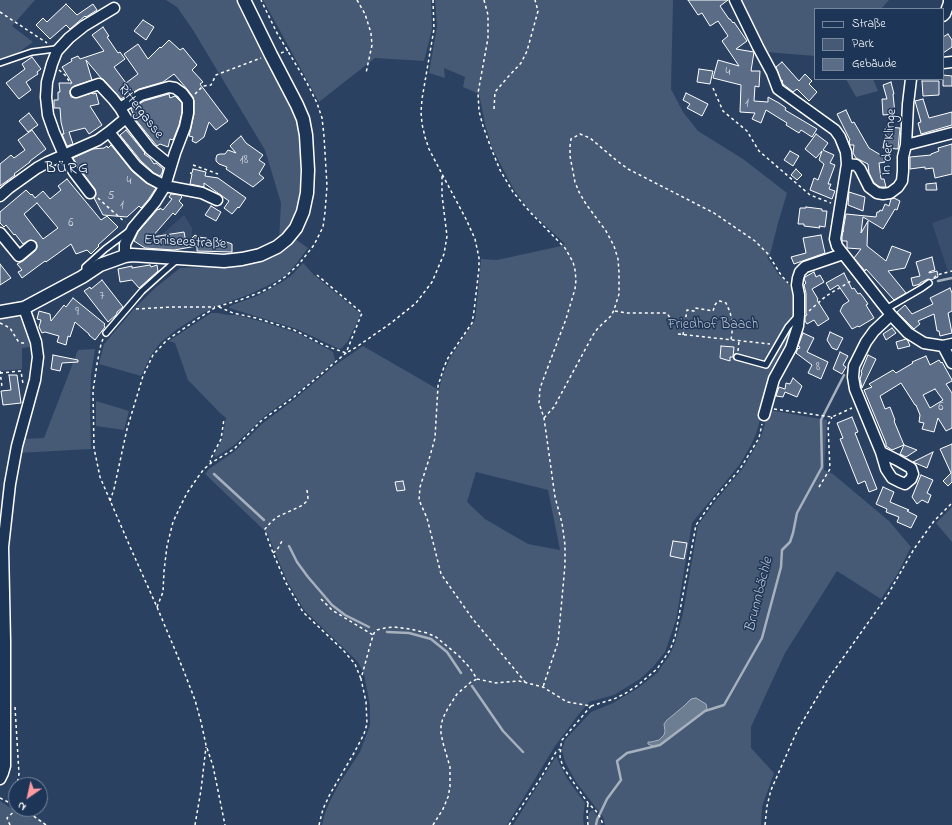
<!DOCTYPE html>
<meta charset="utf-8">
<style>
body{margin:0}
#map{position:relative;width:952px;height:825px;overflow:hidden;background:#2a4161;font-family:"Indie Flower",sans-serif}
canvas{display:block}
.legend{position:absolute;left:814px;top:8px;width:130px;height:72px;box-sizing:border-box;background:#1d3557;border:1px solid #77869a;margin:0;padding:5px 7px;list-style:none;font-size:12px;color:#fff}
.legend li{display:flex;align-items:center;gap:8px;height:20px}
.legend b{width:20px;border:1px solid #77869a}
.north{position:absolute;left:8px;top:777px;width:40px;height:40px;box-sizing:border-box;background:#1d3557;border:1px solid #77869a;border-radius:50%;rotate:214deg;font-size:11px;font-weight:700;line-height:16px;text-align:center;color:#fff}
.north::after{content:'';display:block;margin:auto;width:14px;height:18px;background:#ff9aa2;clip-path:polygon(50% 0,100% 100%,50% 72%,0 100%)}
</style>
<div id="map">
<canvas width="952" height="825"></canvas>
<ul class="legend">
<li><b style="height:5px;background:#1d3557"></b>Straße</li>
<li><b style="height:11px;background:#465975"></b>Park</li>
<li><b style="height:11px;background:#5b6c86"></b>Gebäude</li>
</ul>
<div class="north">N</div>
</div>
<script>
const g = document.querySelector('canvas').getContext('2d');
g.lineJoin = 'round';
function fillPath(path, color) { g.fillStyle = color; g.fill(path, 'evenodd'); }
const shape = rows => new Path2D(rows.map(r => 'M' + r).join(''));
function trace(path, color, width, dash) { g.strokeStyle = color; g.lineWidth = width; g.lineCap = dash ? 'butt' : 'round'; g.setLineDash(dash || []); g.stroke(path); }
function drawText(font, color, halo, rows, align = 'center') {
  g.font = font + ' "Indie Flower",sans-serif'; g.lineWidth = 3; g.setLineDash([]); g.textBaseline = 'middle'; g.strokeStyle = halo; g.fillStyle = color; for (const [text, x, y, turn = 0] of rows) {
    g.save(); g.translate(x, y); g.rotate((+turn || 0) * Math.PI / 180); g.textAlign = isNaN(turn) ? turn : align; if (halo) g.strokeText(text, 0, 0); g.fillText(text, 0, 0); g.restore();
  }
}
const built = shape([
 [184,215,192,228,191,248,159,253,157,240,160,236],
 [952,216,952,271,948,272,932,223]
]);
const green = shape([
 [0,0,35,0,12,26,33,42,0,66],
 [166,0,239,0,298,117,302,146,301,200,293,223,279,241,281,203,265,150,193,30,177,7],
 [263,0,431,0,432,29,424,61,375,58,319,102],
 [435,0,673,0,671,89,683,112,698,131,743,159,787,193,778,223,770,255,767,257,779,275,792,287,795,309,794,327,771,370,763,409,756,434,751,445,740,464,692,523,676,620,665,652,653,667,640,679,614,695,589,702,579,714,555,746,507,825,322,825,324,816,329,803,339,784,360,752,370,725,370,706,364,674,358,662,304,610,287,581,267,533,205,474,209,469,235,451,263,423,295,399,334,366,363,346,439,390,442,377,450,358,475,320,476,312,481,259,497,260,561,246,565,244,530,211,514,190,492,148,485,124,479,94,463,87,465,77,444,68,445,78,429,73,437,26],
 [476,472,548,490,560,550,528,544,485,519,467,502],
 [740,0,889,0,881,9,815,9,815,56,766,52],
 [846,79,873,79,878,91,856,97],
 [294,238,308,248,297,263,285,276,271,284,248,295,222,304,201,314,176,330,160,343,151,355,141,376,99,364,104,344,133,310,155,288,180,268,242,266,262,260],
 [303,263,313,274,361,314,348,341,342,348,339,349,297,329,229,308,229,307,232,305,257,296,279,284,291,276],
 [211,313,218,313,229,315,237,315,267,323,297,333,330,350,333,352,335,360,333,363,294,395,266,415,233,446,216,457,214,455,222,439,226,418,220,413,188,380,175,343,169,341],
 [17,317,20,318,26,329,29,337,30,347,22,348,22,369,0,371,0,319],
 [95,349,91,375,90,409,91,449,17,453,20,439,44,438,78,350],
 [96,401,129,411,124,430,96,426],
 [769,410,827,420,824,470,833,474,889,521,911,547,898,573,881,599,837,571,785,653,751,727,751,748,774,773,762,807,761,825,605,825,603,817,576,782,565,762,562,750,565,740,591,712,613,703,638,688,657,673,669,656,675,643,683,613,698,525,717,499,743,468,761,437],
 [691,699,707,709,660,745,651,742,659,740,664,735,667,720,684,706],
 [952,507,952,542,936,523],
 [557,757,560,765,568,780,585,803,583,818,584,825,513,825,555,758],
 [0,801,9,807,16,809,26,809,48,825,0,825],
 [593,810,600,820,601,825,589,825,588,818,589,813,591,811]
]);
const water = shape([
 [696,698,706,704,707,709,660,745,655,746,650,745,648,744,648,742,651,742,659,740,664,735,665,731,664,724,667,720,684,706,691,699,696,698]
]);
const stream = shape([
 [938,281,952,278],
 [214,474,264,520],
 [289,546,297,562,308,577,332,605,345,615,369,627],
 [387,632,409,633,431,639,447,652,461,673],
 [472,686,503,731,523,752],
 [596,825,597,820,607,799,621,780,617,761,627,753,660,745,705,711,724,705,762,638,781,567,782,550,790,542,793,533,797,513,822,467,821,420,844,375]
]);
const building = shape([
 [688,0,728,0,720,6,729,19,730,19,733,23,734,22,747,41,736,49,754,52,751,71,760,71,759,87,755,86,754,101,768,102,768,97,779,103,786,108,785,110,817,129,812,137,801,130,799,133,786,125,787,123,766,110,761,123,752,119,755,113,740,112,741,85,713,78,718,60,739,66,722,41,728,36,718,21,710,26,702,13,698,15,688,0],
 [66,4,77,15,93,4,97,10,86,17,85,16,70,29,66,25,50,39,36,25,43,18,47,22,66,4],
 [143,20,154,27,146,40,134,31,143,20],
 [103,27,109,36,107,37,118,53,120,52,125,59,114,67,126,83,138,74,124,54,138,44,148,59,160,47,161,48,169,40,180,50,183,48,192,59,197,65,192,70,203,82,200,84,228,121,216,130,209,122,204,137,196,143,192,141,193,137,189,136,191,128,194,114,194,101,193,97,187,89,174,74,163,82,139,89,121,99,104,80,101,78,86,60,92,80,74,86,70,90,70,94,71,97,75,98,92,93,93,94,96,93,99,104,90,106,102,125,89,134,85,128,69,132,73,144,67,146,62,134,64,134,61,122,60,108,54,108,54,100,58,100,58,92,60,92,59,83,72,83,62,67,72,61,71,59,78,56,80,59,104,51,92,35,103,27],
 [948,34,952,40,952,47,943,53,943,37,948,34],
 [32,57,41,69,37,72,38,74,26,82,31,90,19,99,6,83,25,69,22,64,32,57],
 [782,62,799,81,805,74,812,81,809,84,817,92,809,101,797,89,793,92,783,84,782,82,783,81,781,80,776,67,782,62],
 [699,69,713,71,710,84,697,82,699,69],
 [943,75,952,76,952,86,943,86,943,75],
 [922,81,939,81,939,95,923,96,922,81],
 [891,82,894,94,893,94,895,114,883,115,882,99,887,99,883,85,891,82],
 [686,93,708,104,702,116,687,108,690,104,683,100,686,93],
 [169,94,170,98,175,96,182,103,182,112,179,125,173,140,170,139,168,147,160,144,157,146,136,120,131,109,144,101,169,94],
 [923,99,929,118,952,112,952,125,921,134,918,123,921,122,915,101,923,99],
 [846,110,852,123,854,122,869,148,884,157,885,162,879,163,881,179,884,179,886,187,880,187,874,183,869,173,868,164,856,158,853,153,854,145,850,145,849,141,850,140,837,114,846,110],
 [29,113,38,125,28,132,19,121,29,113],
 [887,127,900,128,898,149,883,148,887,127],
 [32,130,46,149,30,161,30,162,14,174,15,175,0,186,0,164,11,155,14,158,25,150,18,140,32,130],
 [126,130,145,153,144,154,150,158,154,164,156,163,163,169,162,173,160,176,154,173,141,161,120,135,126,130],
 [816,134,828,143,823,150,834,155,830,163,835,165,828,184,831,184,829,189,835,191,832,199,810,190,814,178,818,180,824,164,819,160,822,151,816,158,805,149,816,134],
 [241,136,246,143,263,155,259,160,265,164,259,174,264,178,253,187,226,169,227,167,219,164,216,161,216,158,217,155,220,154,225,154,228,150,236,153,230,146,233,143,241,136],
 [952,144,952,174,935,178,933,168,925,169,925,167,910,169,910,157,931,155,931,154,939,151,938,148,952,144],
 [111,145,132,171,146,183,156,188,148,200,141,208,139,206,127,217,103,215,94,198,96,195,95,189,79,168,73,158,93,149,104,148,107,146,108,148,111,145],
 [790,151,799,156,793,166,784,160,790,151],
 [193,169,206,172,205,176,218,178,246,198,239,208,238,207,232,214,224,208,229,201,204,183,204,187,190,184,192,174,190,173,192,173,193,169],
 [796,169,802,175,797,180,791,175,796,169],
 [67,179,101,220,107,216,118,227,98,245,99,246,91,254,87,250,76,254,71,244,46,262,45,261,22,278,18,272,22,270,17,264,23,261,35,251,37,248,37,245,36,242,30,240,23,244,15,234,14,235,6,225,4,227,0,223,0,212,26,190,31,195,32,194,35,198,43,191,50,199,61,190,58,186,67,179],
 [37,203,58,228,43,239,24,214,37,203],
 [936,183,937,190,926,190,926,184,936,183],
 [849,192,865,197,863,211,848,205,849,192],
 [171,194,180,195,182,197,179,201,183,205,175,215,173,213,152,237,184,232,186,242,190,240,195,235,198,237,206,238,213,241,220,241,221,240,232,244,232,252,197,251,197,246,174,250,145,248,134,241,138,232,158,209,159,210,160,208,163,210,172,199,169,197,171,194],
 [894,198,900,201,897,210,895,209,883,229,863,217,861,233,868,221,867,246,886,261,892,246,911,253,905,268,888,271,906,293,894,300,866,269,865,271,854,258,861,249,847,248,847,241,842,241,842,237,843,231,844,231,843,231,846,214,876,217,877,212,879,212,880,210,882,211,885,204,889,206,891,199,894,198],
 [211,206,221,212,216,221,205,215,211,206],
 [806,207,822,209,822,211,827,211,825,227,819,226,820,228,804,226,804,224,798,224,800,208,806,208,806,207],
 [821,235,825,253,794,264,791,257,806,253,803,238,821,235],
 [932,257,935,270,929,272,929,273,937,271,938,277,931,280,928,279,920,283,920,284,913,286,911,278,920,276,916,262,932,257],
 [0,264,11,278,0,285,0,264],
 [150,265,151,267,157,265,158,271,139,288,132,280,120,282,118,269,132,266,132,268,150,265],
 [814,272,816,277,820,275,824,282,812,289,818,299,817,300,829,319,818,326,814,320,807,324,805,321,805,316,807,315,806,313,806,293,804,285,806,283,804,279,805,277,814,272],
 [844,273,852,289,854,288,858,294,860,293,864,298,868,304,866,305,874,318,859,327,858,326,852,329,840,311,843,305,849,301,838,285,830,290,826,283,844,273],
 [102,280,123,307,117,312,117,313,116,315,108,322,84,291,90,287,91,289,102,280],
 [950,288,952,293,952,311,948,313,952,333,940,336,939,331,937,331,934,314,918,321,920,324,914,329,897,312,905,305,912,314,933,304,930,298,950,288],
 [73,298,105,324,104,325,105,327,95,340,89,335,89,334,75,322,70,337,68,336,66,345,57,342,59,336,45,332,42,333,39,327,41,320,37,319,39,311,50,314,51,321,64,305,66,307,73,298],
 [892,328,896,333,886,340,883,334,892,328],
 [830,332,843,338,837,350,832,348,827,340,830,332],
 [803,333,814,338,807,352,828,362,821,379,808,373,812,365,796,353,798,348,799,349,800,347,798,346,803,333],
 [906,339,908,341,910,346,898,349,896,342,906,339],
 [721,346,734,347,733,357,730,357,730,361,720,358,721,346],
 [840,352,848,356,843,365,846,367,842,374,833,369,840,352],
 [53,355,78,360,78,362,62,363,60,371,51,369,53,355],
 [868,355,876,359,862,388,860,379,862,373,861,372,868,355],
 [926,356,930,365,939,360,941,363,942,362,952,380,952,381,946,384,952,393,952,428,946,431,938,418,934,432,922,429,924,423,919,422,920,415,916,405,915,405,901,383,880,396,885,409,890,407,895,420,894,421,904,445,892,450,886,446,886,443,864,390,872,387,869,384,893,370,896,373,913,363,912,362,926,356],
 [935,389,943,400,930,408,923,395,935,389],
 [9,375,17,375,21,403,3,405,1,391,11,390,9,375],
 [793,378,802,386,797,397,785,392,783,397,776,396,779,387,785,389,786,383,790,384,793,378],
 [852,417,858,432,855,433,877,489,869,492,865,481,858,484,840,439,843,438,837,423,852,417],
 [952,444,952,482,948,486,943,481,951,473,940,449,952,444],
 [904,445,917,450,906,457,900,454,904,445],
 [933,452,927,468,913,462,933,452],
 [921,475,933,480,927,493,931,495,928,503,922,500,917,504,912,497,921,475],
 [403,481,405,490,397,491,395,482,403,481],
 [883,487,894,492,890,502,909,510,907,511,917,516,911,528,897,522,899,517,886,512,887,509,876,504,883,487],
 [673,541,687,543,684,559,670,556,673,541]
]);
const path = shape([
 [357,0,365,14,371,33,372,45,366,73],
 [433,0,434,29,422,99,421,112,422,124,425,137,429,149,442,174,466,219,475,239,479,258,479,268,474,311,472,323,448,358,444,367,438,386,435,438,430,456,420,487,419,500,427,518,441,574,472,618,526,683],
 [484,0,488,15,488,38,478,93,479,111,483,126,491,148,500,170,513,192,530,212,565,248,573,262,575,270,576,280,575,289,566,319,540,388,539,403,544,418,555,497,562,523,565,545,565,565,558,642,543,687],
 [0,12,47,43],
 [281,53,288,50],
 [59,70,65,75,71,84],
 [713,88,723,111,747,131,759,151,810,195,831,203],
 [195,94,203,86,211,85,216,75,261,58],
 [494,109,495,92,507,78,521,63,527,51,538,11,535,0],
 [193,165,207,170,218,174],
 [98,198,110,209,125,222],
 [934,278,937,275,952,271],
 [219,307,233,313,256,318,294,330,326,346,346,353,355,348,391,323,416,303,432,282,444,254,447,236,442,195,442,176],
 [136,309,172,307,215,307],
 [615,311,626,313,667,313,672,321,685,323],
 [809,311,826,296,851,281],
 [0,323,10,328,18,341,22,343,26,343],
 [678,334,770,344],
 [683,335,687,310,694,311,695,308,713,311,715,305,717,302,720,301,726,303,730,312,733,325,731,340],
 [103,339,101,344,97,364,93,391,94,448,100,477,131,549,157,607,183,669,195,700,201,722,206,745,213,766,225,825],
 [738,351,739,341],
 [0,371,2,387,0,387],
 [0,373,21,371,23,384,24,384],
 [774,409,832,417,852,408],
 [544,418,554,407,593,335,598,328,611,316,614,310,619,294,619,272,618,259,614,246,606,231,586,204,579,192,575,182,570,156,570,146,571,139,580,134,590,138,616,160,628,169,714,213,736,228,755,241,768,254,781,275,788,283],
 [211,463,210,460,221,439,224,419],
 [819,487,830,469,828,425,832,417],
 [307,490,308,498,306,502,301,506,277,517,271,522,265,529,266,534,273,553,286,583,303,612,343,650,355,664,361,679],
 [110,501,114,489,127,429,143,376,153,355,167,340,202,316,216,307,240,300,261,292,271,287,285,277,299,264,314,245,323,227,325,212,327,186,324,136,322,118,317,103,307,83,277,33,261,0],
 [273,553,277,550,282,541],
 [321,599,332,610,373,635],
 [157,607,163,592,164,571,167,546,173,522,181,505,187,493,198,477,204,469,211,463,234,449,261,421,294,397,346,353,362,313,317,275],
 [591,706,562,740,561,745,560,757,563,767,569,776,588,803,596,811,601,819,603,825],
 [15,707,19,774,17,785],
 [0,798,16,806],
 [24,809,46,825],
 [10,825,7,818,17,809],
 [195,825,201,790,206,747],
 [319,825,323,809,330,794,354,753,364,734,367,724,366,702,361,679,371,642,374,633,377,630,385,628,394,627,410,629,427,633,436,637,459,656,470,668,477,679,496,683,519,681,543,687,567,702,591,706,614,699,626,693,638,685,657,669,670,650,675,637,696,525,714,499,740,469,759,438,762,424],
 [433,825,443,809,448,797,450,787,450,767,443,743,441,733,441,725,443,718,448,708,457,694,471,682,477,679],
 [509,825,540,779,556,752,560,749],
 [588,825,587,812,588,803],
 [765,825,767,806,771,790,797,731,828,679,887,596,914,549,934,521,952,503]
]);
const service = shape([
 [0,63,32,52,55,49,57,51],
 [85,274,85,267,105,249,129,231],
 [886,309,922,288,929,283],
 [106,333,142,291,162,273,178,259],
 [737,357,766,365,788,327,797,317]
]);
const minor = shape([
 [735,0,758,47,772,73,778,89,835,130,840,137,846,152,847,164,835,239,837,246,891,315,908,333,924,343,943,346,952,344],
 [943,16,945,14,949,3,949,0],
 [943,63,952,62],
 [76,92,99,84,113,99,120,108,126,118,150,149,171,166],
 [120,108,141,95,169,87,175,88,182,93,188,101,188,113,185,127,175,153,165,186,155,202,133,228,125,244,125,256],
 [109,132,136,166,150,178,165,186,202,193,217,200],
 [906,145,952,133],
 [847,164,856,165,860,169,869,187,877,193,883,194,890,193,898,187,902,181,903,171,903,157,906,145,908,104,911,79],
 [90,193,74,172,64,155,54,132,48,115,46,97,47,82,52,64,57,51,69,38,84,26,114,8],
 [0,196,9,188,37,168,48,162,98,140,109,132,126,118],
 [0,233,19,256,31,246],
 [943,346,952,363],
 [764,415,774,379,791,348,798,326,799,315,799,295,797,285,798,278,800,272,805,267,843,254],
 [881,452,897,460,911,468,913,474,911,479,905,484,900,482,892,478,886,469,881,452,855,389,853,377,854,366,866,342,874,331,891,315],
 [0,779,3,773,5,766,5,641,3,547,10,484,17,446,35,380,38,357,36,342,24,308]
]);
const tertiary = shape([
 [0,312,24,308,82,277,100,265,125,256,132,255,224,261,242,259,260,255,277,247,287,239,296,228,303,212,307,193,308,170,306,135,303,119,297,105,271,55,244,0]
]);
const numberNames = [
 ["4",728,73],
 ["1",747,104],
 ["18",244,161],
 ["4",129,182],
 ["5",111,197],
 ["1",122,206],
 ["6",71,224],
 ["7",102,297],
 ["9",77,313],
 ["8",818,368],
 ["6",941,408]
];
const streetNames = [
 ["Rittergasse",140,112,52],
 ["In der Klinge",890,142,-85],
 ["Ebniseestraße",185,243,3]
];
const parkNames = [
 ["Friedhof Baach",713,326]
];
const waterNames = [
 ["Brunnbächle",760,595,-76]
];
const quarterNames = [
 ["BÜRG",67,169]
];
fillPath(built, '#394e6c');
fillPath(green, '#465975');
fillPath(water, '#6d7d92');
trace(water, '#a7b1be', 1);
trace(stream, '#a7b1be', 2.5);
fillPath(building, '#5b6c86');
trace(building, '#fff', 1);
trace(service, '#fff', 8);
trace(minor, '#fff', 13);
trace(tertiary, '#fff', 15);
trace(path, '#fff', 1.5, [3, 3]);
trace(service, '#1d3557', 5);
trace(minor, '#1d3557', 10);
trace(tertiary, '#1d3557', 12);
drawText('12px', '#d6dae1', null, numberNames);
drawText('14px', '#fff', '#1d3557', streetNames);
drawText('14px', '#b5bdc8', '#1d3557', parkNames);
drawText('italic 15px', '#b6bec8', '#1d3557', waterNames);
g.letterSpacing = '1px';
drawText('16px', '#fff', '#1d3557', quarterNames);
g.letterSpacing = '0px';
</script>
